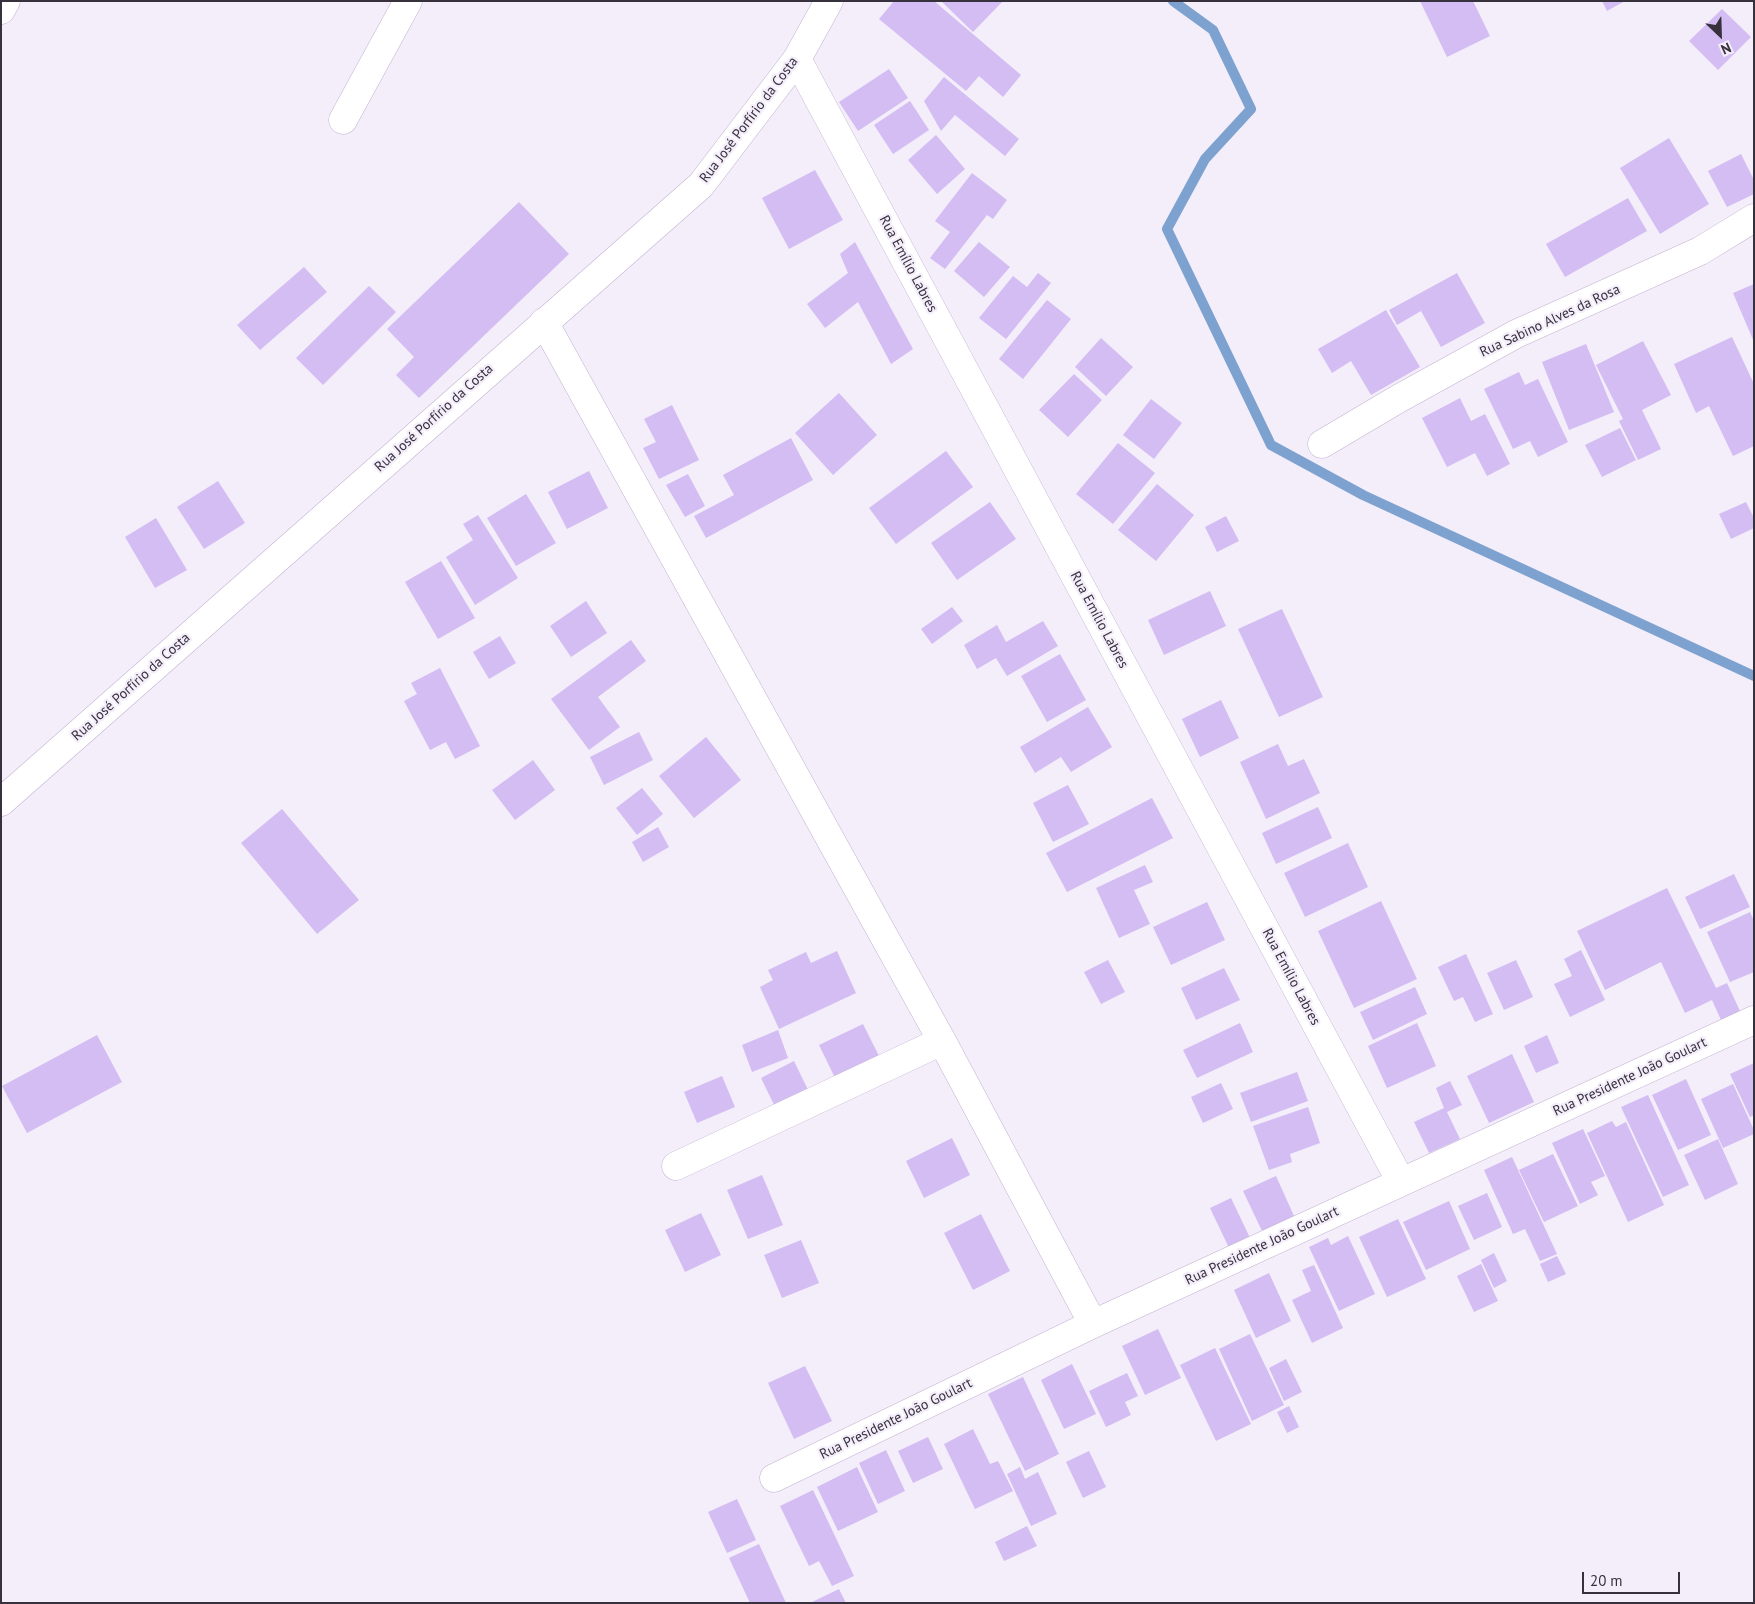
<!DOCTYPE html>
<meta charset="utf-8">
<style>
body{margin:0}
#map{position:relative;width:1755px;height:1604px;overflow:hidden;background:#f4edfa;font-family:"PT Sans",sans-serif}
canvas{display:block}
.frame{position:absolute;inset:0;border:2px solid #37303d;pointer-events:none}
.north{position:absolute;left:1695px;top:10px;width:50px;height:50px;-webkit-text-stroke:4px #f4edfa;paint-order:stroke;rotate:156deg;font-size:14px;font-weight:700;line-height:20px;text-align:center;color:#37303d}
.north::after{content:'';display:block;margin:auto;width:18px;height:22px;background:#37303d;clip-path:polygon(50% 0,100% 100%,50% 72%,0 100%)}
.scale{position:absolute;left:1582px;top:1572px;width:98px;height:22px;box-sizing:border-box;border:2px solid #37303d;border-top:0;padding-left:6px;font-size:15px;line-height:18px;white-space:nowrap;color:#37303d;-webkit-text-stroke:4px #f4edfa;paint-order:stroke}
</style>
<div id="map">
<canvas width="1755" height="1604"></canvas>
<div class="frame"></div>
<div class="north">N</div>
<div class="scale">20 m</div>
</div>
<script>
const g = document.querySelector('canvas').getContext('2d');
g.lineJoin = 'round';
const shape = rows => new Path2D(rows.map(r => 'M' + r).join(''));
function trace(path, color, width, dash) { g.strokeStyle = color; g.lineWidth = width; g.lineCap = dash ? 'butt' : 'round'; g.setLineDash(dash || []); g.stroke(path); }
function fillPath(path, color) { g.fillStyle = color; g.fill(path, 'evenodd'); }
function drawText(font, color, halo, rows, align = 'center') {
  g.font = font + ' "PT Sans",sans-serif'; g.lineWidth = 4.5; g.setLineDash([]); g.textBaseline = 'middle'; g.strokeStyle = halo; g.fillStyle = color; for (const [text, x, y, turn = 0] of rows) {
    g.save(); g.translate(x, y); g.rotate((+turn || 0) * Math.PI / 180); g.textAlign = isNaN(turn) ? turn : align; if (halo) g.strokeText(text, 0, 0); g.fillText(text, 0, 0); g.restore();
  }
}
const stream = shape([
 [1173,1,1213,30,1251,109,1205,159,1167,229,1271,445,1363,495,1754,676]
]);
const building = shape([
 [894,1,934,1,1021,75,1003,97,979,76,966,91,879,19],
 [941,1,1003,1,973,32],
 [1420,1,1473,1,1490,36,1447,57],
 [1602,1,1625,1,1607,11],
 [1722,9,1751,37,1718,70,1689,41],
 [889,69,908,98,858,131,839,102],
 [944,77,1019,139,1005,156,955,115,941,131,924,101],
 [910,101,929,130,893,154,874,125],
 [936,135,965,169,937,194,908,160],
 [1669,138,1709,204,1660,234,1620,168],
 [1741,154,1754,180,1754,194,1727,207,1708,171],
 [815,170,843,220,789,249,762,198],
 [972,173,1007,200,993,219,987,215,945,269,930,258,950,232,935,221],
 [1628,198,1647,231,1565,277,1546,244],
 [519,202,569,254,419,398,396,375,414,357,387,329],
 [855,242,913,349,891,364,858,302,825,328,807,304,848,273,840,254],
 [979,242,1010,267,984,297,954,271],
 [304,267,327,292,260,350,237,325],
 [1038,273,1051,283,1006,339,979,318,1013,276,1027,287],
 [1457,273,1485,323,1441,347,1421,311,1397,325,1389,310],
 [1754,284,1754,342,1733,293],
 [369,286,396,312,323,385,296,358],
 [1047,300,1071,319,1023,379,999,359],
 [1386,310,1420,367,1371,395,1351,361,1332,373,1318,349],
 [1732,337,1754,384,1754,446,1733,456,1709,406,1696,413,1674,364],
 [1101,338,1133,367,1106,396,1075,367],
 [1643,341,1671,395,1642,410,1661,449,1638,460,1619,421,1623,419,1596,365],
 [1586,344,1614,412,1569,430,1542,362],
 [1519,372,1525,385,1538,379,1568,442,1538,457,1530,441,1513,449,1484,389],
 [1074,374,1102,400,1068,437,1039,410],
 [839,393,877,435,833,475,795,433],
 [1460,398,1471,421,1485,414,1510,464,1487,476,1475,453,1447,467,1422,418],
 [1151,399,1182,423,1154,459,1123,435],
 [672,405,699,460,659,479,643,448,656,442,644,419],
 [1620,428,1636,460,1602,477,1585,445],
 [791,438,813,480,706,538,694,516,734,495,723,475],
 [1118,443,1155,473,1113,524,1076,494],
 [946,451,973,487,896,544,869,508],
 [589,471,608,508,567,529,548,492],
 [688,474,705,506,685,517,666,485],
 [218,481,245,523,204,549,177,507],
 [1157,484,1194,515,1156,561,1118,530],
 [526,494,556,543,516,566,487,518],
 [990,502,1016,539,957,580,931,543],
 [1746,502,1754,518,1754,528,1731,539,1719,514],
 [478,515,518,578,475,605,446,557,473,540,463,524],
 [1226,516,1239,541,1217,552,1205,527],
 [156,518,187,570,155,588,125,537],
 [441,561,475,618,438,639,405,582],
 [1210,591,1226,626,1164,655,1148,620],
 [586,601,607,633,571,657,550,626],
 [952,607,963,621,932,644,921,629],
 [1282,609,1323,697,1279,717,1238,629],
 [1043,621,1058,646,1007,676,996,658,977,669,964,645,997,625,1006,642],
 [500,636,516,663,489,679,473,652],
 [631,640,646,661,598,697,620,727,589,750,551,699],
 [1060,654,1086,700,1047,722,1021,676],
 [440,668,480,746,455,759,446,742,430,750,404,701,417,694,411,683],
 [1221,700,1239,738,1200,757,1182,719],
 [1088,707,1112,747,1071,772,1061,757,1035,773,1020,747],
 [639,732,653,760,604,785,590,757],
 [706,737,741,780,694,818,659,776],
 [1278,744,1288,766,1304,759,1320,793,1266,819,1240,762],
 [533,760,555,790,515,820,492,790],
 [1068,785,1089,824,1053,842,1033,803],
 [642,788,663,814,637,835,616,808],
 [1152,798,1173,838,1067,892,1046,853],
 [1318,807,1332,838,1276,864,1262,833],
 [282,809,359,900,317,934,241,843],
 [658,827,669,847,643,862,632,842],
 [1348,843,1368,887,1305,917,1284,873],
 [1145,865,1153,882,1134,890,1150,924,1119,938,1096,888],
 [1734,874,1750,907,1700,929,1685,897],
 [1667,888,1716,988,1727,983,1740,1011,1721,1020,1712,1000,1685,1013,1661,962,1605,990,1577,931],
 [1381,901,1417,979,1354,1008,1318,931],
 [1207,902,1225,940,1171,965,1153,927],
 [1750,912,1754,921,1754,972,1730,982,1707,932],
 [1581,950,1605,1000,1570,1017,1554,984,1572,976,1564,959],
 [837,951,856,993,779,1029,760,987,773,980,768,970,806,952,811,963],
 [1466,954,1493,1014,1475,1022,1463,997,1454,1001,1438,967],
 [1108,960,1125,992,1101,1004,1084,972],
 [1516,960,1533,997,1504,1010,1487,973],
 [1224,968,1240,1000,1196,1020,1181,988],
 [1415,987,1427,1014,1373,1040,1360,1012],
 [1240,1023,1253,1052,1197,1078,1183,1050],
 [1417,1023,1436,1066,1387,1088,1368,1046],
 [863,1024,881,1060,837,1082,819,1045],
 [778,1030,788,1058,752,1072,742,1045],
 [97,1035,122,1082,27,1133,2,1086],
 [1547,1035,1559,1063,1536,1073,1524,1046],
 [1512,1054,1534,1102,1489,1123,1467,1076],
 [794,1061,810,1094,777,1111,761,1078],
 [1754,1063,1754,1115,1750,1117,1730,1074],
 [1297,1072,1308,1101,1251,1122,1240,1093],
 [722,1076,735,1107,697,1123,684,1092],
 [1686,1079,1711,1135,1678,1150,1652,1095],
 [1450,1081,1462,1105,1447,1112,1460,1139,1429,1153,1414,1122,1444,1108,1436,1088],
 [1221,1083,1233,1109,1203,1123,1191,1097],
 [1733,1084,1754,1130,1754,1134,1723,1148,1701,1099],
 [1648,1095,1689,1185,1663,1197,1621,1107],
 [1308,1107,1320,1143,1290,1154,1292,1162,1269,1170,1253,1126],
 [1612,1121,1616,1127,1626,1122,1664,1205,1628,1222,1587,1133],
 [1583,1129,1605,1176,1591,1182,1598,1195,1580,1204,1552,1143],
 [952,1138,970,1175,924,1198,906,1161],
 [1718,1139,1738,1184,1705,1200,1684,1155],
 [1553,1154,1578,1206,1544,1222,1519,1170],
 [1512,1157,1557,1254,1540,1261,1525,1229,1513,1234,1484,1170],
 [762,1175,783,1225,748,1239,727,1190],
 [1276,1176,1294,1216,1262,1231,1243,1191],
 [1487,1193,1502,1227,1474,1240,1458,1206],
 [1231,1198,1251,1240,1230,1250,1210,1208],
 [1449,1201,1470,1249,1426,1270,1403,1222],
 [701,1213,721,1255,685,1272,665,1230],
 [981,1214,1010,1271,973,1290,944,1233],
 [1398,1219,1426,1279,1387,1297,1359,1237],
 [1348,1236,1375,1294,1339,1311,1309,1247,1328,1238,1331,1245],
 [801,1240,819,1283,782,1298,764,1255],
 [1494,1253,1507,1281,1494,1288,1481,1260],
 [1557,1256,1566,1274,1548,1282,1540,1264],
 [1481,1264,1498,1301,1474,1312,1457,1276],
 [1314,1265,1343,1328,1312,1343,1292,1300,1311,1291,1302,1270],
 [1269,1273,1291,1321,1256,1338,1234,1290],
 [1158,1329,1181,1378,1145,1395,1122,1346],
 [1250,1334,1284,1405,1252,1421,1219,1349],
 [1215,1348,1251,1424,1216,1441,1180,1365],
 [1286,1359,1302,1392,1284,1401,1269,1368],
 [1072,1364,1096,1414,1064,1429,1041,1380],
 [805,1366,832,1421,794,1439,768,1383],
 [1127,1373,1138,1396,1125,1402,1131,1415,1106,1427,1089,1391],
 [1023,1377,1059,1454,1025,1471,988,1394],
 [1289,1406,1299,1427,1287,1433,1277,1412],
 [973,1429,990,1464,998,1461,1013,1491,975,1509,944,1444],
 [928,1437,943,1469,913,1483,898,1451],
 [886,1450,905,1491,878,1504,859,1463],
 [1089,1451,1106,1487,1083,1498,1066,1462],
 [857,1467,878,1512,838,1531,817,1487],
 [1020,1467,1025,1479,1038,1472,1057,1514,1031,1526,1007,1474],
 [813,1490,854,1576,832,1586,819,1561,809,1566,780,1506],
 [737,1499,756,1540,727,1553,708,1512],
 [1027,1526,1037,1546,1004,1561,995,1542],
 [759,1544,786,1603,750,1603,729,1558],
 [839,1589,846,1603,810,1603]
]);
const street = shape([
 [1,10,6,1],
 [797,59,1401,1182],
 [343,120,408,1],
 [544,322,942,1041,1093,1324],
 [1322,444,1398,399,1516,334,1700,251,1754,218],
 [676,1166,942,1041],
 [774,1478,1093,1324,1754,1020]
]);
const secondary = shape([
 [1,802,701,185,797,59,829,1]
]);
const streetNames = [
 ["Rua José Porfírio da Costa",749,120,-53],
 ["Rua Emílio Labres",908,264,62],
 ["Rua Sabino Alves da Rosa",1550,321,-25],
 ["Rua José Porfírio da Costa",434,418,-42],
 ["Rua Emílio Labres",1099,620,62],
 ["Rua José Porfírio da Costa",131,687,-42],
 ["Rua Emílio Labres",1291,977,62],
 ["Rua Presidente João Goulart",1630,1077,-25],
 ["Rua Presidente João Goulart",1262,1246,-25],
 ["Rua Presidente João Goulart",896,1419,-26]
];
trace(stream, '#7da2cf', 10);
fillPath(building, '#d3bdf3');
trace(street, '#c3b2d1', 29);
trace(secondary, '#c3b2d1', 29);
trace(street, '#fff', 28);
trace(secondary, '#fff', 28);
drawText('14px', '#37303d', '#f4edfa', streetNames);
</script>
